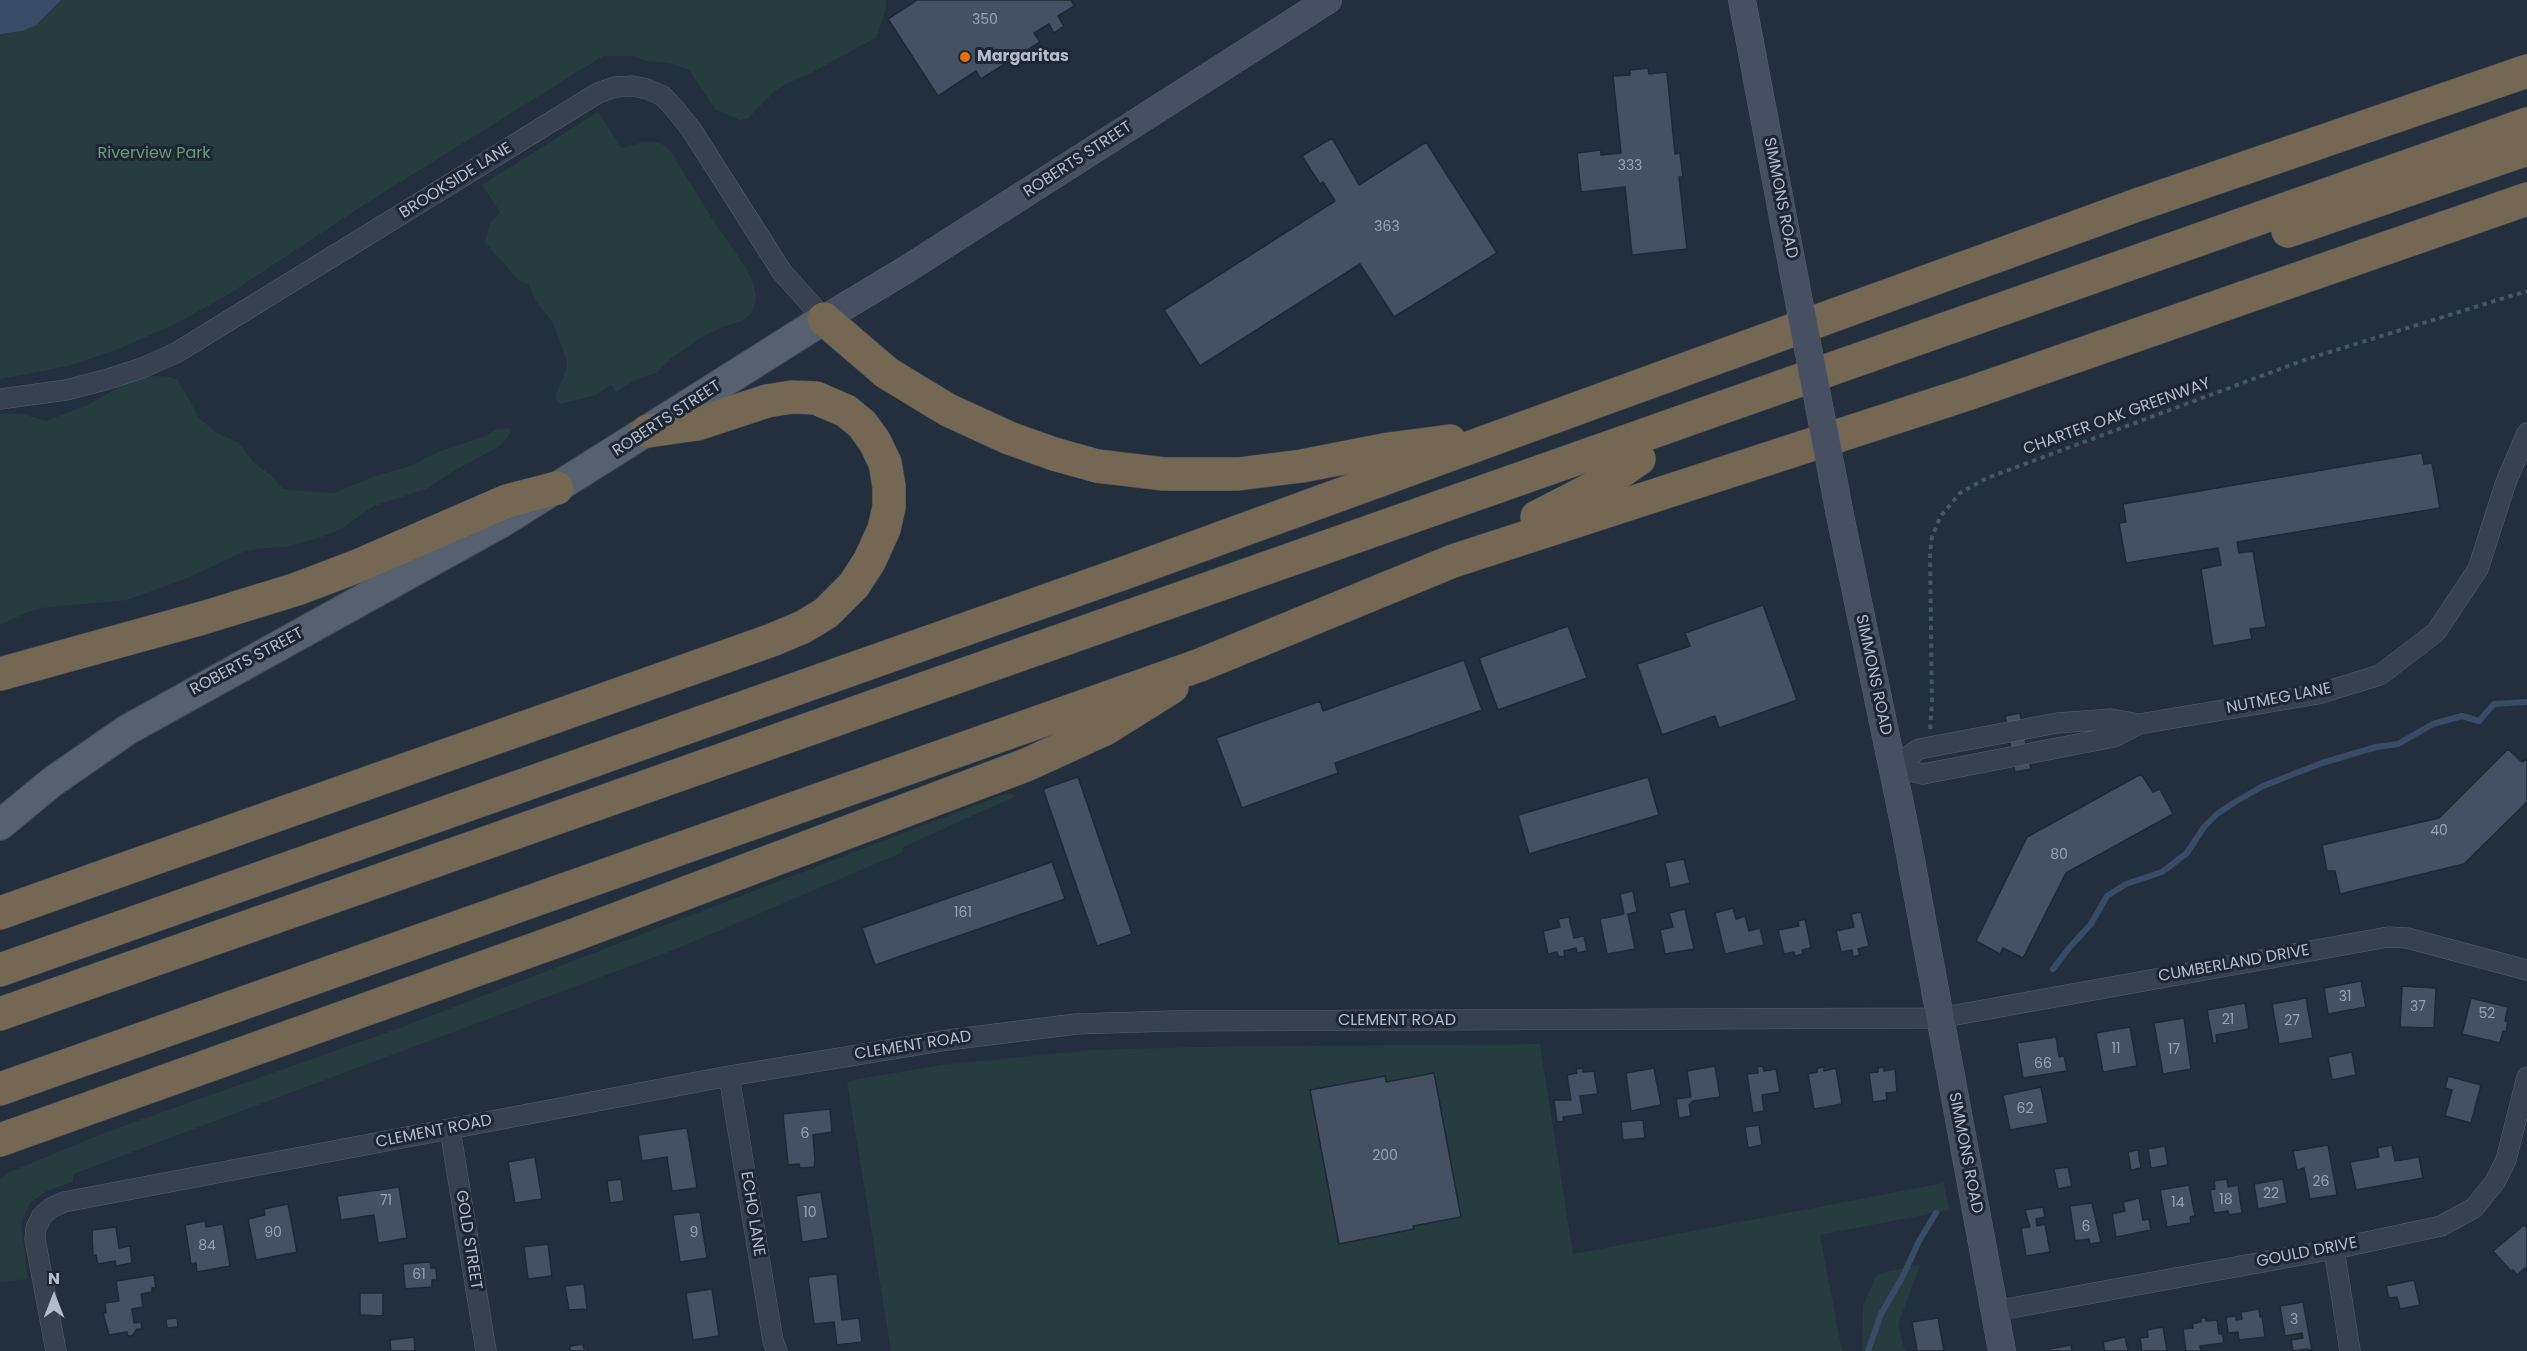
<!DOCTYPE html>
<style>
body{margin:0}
#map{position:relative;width:2527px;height:1351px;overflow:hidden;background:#242f3e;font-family:Poppins,sans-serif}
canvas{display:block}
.north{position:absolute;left:24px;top:1267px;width:60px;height:60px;-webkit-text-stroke:4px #1d2633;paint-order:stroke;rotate:0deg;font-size:16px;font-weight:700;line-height:24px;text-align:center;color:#b4bcc9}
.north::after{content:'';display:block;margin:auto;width:21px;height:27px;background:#b4bcc9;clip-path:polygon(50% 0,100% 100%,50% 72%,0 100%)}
</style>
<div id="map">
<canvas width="2527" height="1351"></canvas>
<div class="north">N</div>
</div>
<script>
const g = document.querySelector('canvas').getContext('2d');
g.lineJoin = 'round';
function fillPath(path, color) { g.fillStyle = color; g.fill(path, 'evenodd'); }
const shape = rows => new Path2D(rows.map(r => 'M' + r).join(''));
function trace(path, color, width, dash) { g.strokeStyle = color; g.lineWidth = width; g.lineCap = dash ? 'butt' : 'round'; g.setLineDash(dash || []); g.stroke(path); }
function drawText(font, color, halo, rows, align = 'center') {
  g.font = font + ' Poppins,sans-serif'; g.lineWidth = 6; g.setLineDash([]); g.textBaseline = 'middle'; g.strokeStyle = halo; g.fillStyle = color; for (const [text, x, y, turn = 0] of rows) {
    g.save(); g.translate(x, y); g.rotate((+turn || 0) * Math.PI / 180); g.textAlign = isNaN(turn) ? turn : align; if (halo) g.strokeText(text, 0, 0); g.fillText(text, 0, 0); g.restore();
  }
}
const green = shape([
 [0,0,886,0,886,8,877,37,813,72,786,84,774,92,748,118,740,120,715,109,689,70,670,63,647,61,634,56,603,56,365,204,226,296,177,323,121,348,69,366,0,379],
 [598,112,622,148,643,142,655,142,664,145,670,150,711,217,746,268,753,282,756,298,752,313,740,322,722,327,700,338,673,357,656,373,637,379,616,392,611,385,596,395,560,404,556,401,556,394,566,370,567,362,559,339,553,323,537,303,528,284,518,280,485,242,490,223,500,212,482,185],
 [150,376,171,377,178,380,199,418,217,433,239,443,253,462,272,476,283,489,334,493,375,476,411,466,438,452,483,437,496,429,507,428,511,429,510,433,504,442,496,448,450,473,426,489,374,506,341,529,321,537,286,547,257,549,243,552,185,579,127,600,42,608,28,612,0,625,0,414,22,414,46,421,90,404,124,384],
 [1007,793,1016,796,903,847,903,852,681,947,73,1174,73,1182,47,1191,30,1203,21,1223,28,1279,0,1282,0,1180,10,1172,109,1131,405,1026],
 [1540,1044,1573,1254,1944,1183,1949,1210,1820,1235,1842,1351,891,1351,847,1081,942,1065,1092,1050,1198,1047],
 [1920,1265,1898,1325,1905,1351,1862,1351,1863,1306,1876,1276,1885,1272]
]);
const water = shape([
 [0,0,61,0,35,26,22,31,0,34]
]);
const stream = shape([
 [2053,969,2069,948,2091,924,2107,896,2126,884,2162,872,2187,853,2204,827,2217,814,2235,802,2263,786,2322,763,2376,747,2398,744,2433,724,2462,716,2479,721,2494,704,2527,702],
 [1868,1351,1881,1314,1903,1276,1919,1241,1936,1213]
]);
const building = shape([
 [917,0,1071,0,1074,6,1058,16,1064,26,1054,33,1049,24,1034,33,1040,42,981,79,976,71,938,96,888,19,917,0],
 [1648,68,1649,74,1667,72,1675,154,1680,153,1683,177,1679,177,1687,249,1632,255,1625,187,1581,192,1577,153,1601,150,1601,155,1621,153,1613,76,1630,75,1630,70,1648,68],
 [1332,138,1359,185,1426,142,1497,253,1394,317,1360,264,1200,366,1164,310,1335,201,1323,182,1320,184,1302,156,1332,138],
 [2422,453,2424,464,2432,463,2440,508,2237,542,2239,553,2253,551,2266,627,2250,629,2252,639,2213,646,2201,569,2221,565,2218,548,2126,563,2119,523,2126,522,2123,504,2422,453],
 [1763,605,1797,700,1719,728,1715,716,1662,735,1637,664,1690,646,1685,633,1763,605],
 [1568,626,1587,678,1498,710,1479,658,1568,626],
 [1464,660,1482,710,1335,763,1338,773,1242,808,1216,738,1320,701,1323,711,1464,660],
 [2020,713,2031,769,2015,772,2005,716,2020,713],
 [2508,749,2522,762,2527,759,2527,802,2464,864,2340,894,2335,871,2327,871,2322,845,2439,818,2508,749],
 [2141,774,2153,792,2160,789,2173,814,2066,873,2023,958,2003,948,2000,954,1976,941,2027,837,2141,774],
 [1078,777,1132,934,1097,946,1043,789,1078,777],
 [1648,777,1659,815,1529,854,1518,815,1648,777],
 [1684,859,1690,883,1670,888,1665,863,1684,859],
 [1052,862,1065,899,875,965,862,928,1052,862],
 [1633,891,1637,912,1628,914,1635,949,1607,954,1600,919,1624,914,1620,894,1633,891],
 [1733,908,1736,919,1745,916,1749,931,1760,928,1764,945,1725,954,1715,913,1733,908],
 [1685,909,1694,949,1665,954,1660,930,1673,927,1669,913,1685,909],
 [1861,912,1869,946,1858,949,1860,955,1853,957,1852,950,1841,952,1836,931,1854,927,1851,914,1861,912],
 [1569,917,1574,938,1584,936,1587,951,1577,953,1576,948,1564,951,1565,956,1559,957,1557,952,1548,954,1543,931,1560,927,1558,919,1569,917],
 [1805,919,1811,948,1802,950,1803,954,1795,956,1794,952,1784,954,1778,930,1799,926,1798,921,1805,919],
 [2361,981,2366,1007,2328,1014,2324,988,2361,981],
 [2402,986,2436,988,2434,1028,2400,1027,2402,986],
 [2306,998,2313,1038,2279,1044,2272,1004,2306,998],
 [2471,998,2508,1007,2505,1021,2508,1022,2506,1032,2503,1031,2500,1043,2462,1034,2471,998],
 [2245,1003,2249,1029,2216,1035,2217,1043,2213,1043,2207,1010,2245,1003],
 [2184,1018,2191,1069,2163,1074,2154,1023,2184,1018],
 [2130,1027,2137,1066,2103,1072,2096,1033,2130,1027],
 [2056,1037,2059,1057,2064,1056,2067,1071,2023,1078,2017,1043,2056,1037],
 [2352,1052,2356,1075,2332,1080,2328,1057,2352,1052],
 [1715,1066,1720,1097,1693,1101,1689,1105,1691,1116,1679,1118,1676,1099,1691,1097,1687,1071,1715,1066],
 [1763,1066,1764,1071,1776,1069,1780,1092,1762,1095,1764,1111,1753,1113,1747,1074,1758,1073,1757,1067,1763,1066],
 [1824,1067,1824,1071,1836,1068,1842,1104,1814,1109,1808,1074,1817,1072,1817,1068,1824,1067],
 [1884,1067,1884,1071,1895,1069,1897,1092,1886,1093,1887,1100,1873,1102,1869,1073,1878,1072,1878,1068,1884,1067],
 [1583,1068,1583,1072,1594,1071,1598,1094,1580,1096,1583,1114,1563,1117,1564,1121,1557,1122,1554,1100,1571,1100,1567,1075,1577,1073,1576,1069,1583,1068],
 [1654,1068,1661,1105,1631,1111,1626,1073,1654,1068],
 [1434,1073,1461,1217,1413,1226,1414,1229,1339,1244,1310,1090,1385,1076,1386,1082,1434,1073],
 [2448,1076,2481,1085,2471,1123,2445,1116,2452,1090,2445,1088,2448,1076],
 [2041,1087,2048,1123,2010,1130,2003,1095,2041,1087],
 [830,1109,832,1132,813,1135,815,1160,814,1167,800,1168,799,1164,788,1165,783,1114,830,1109],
 [1643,1120,1645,1138,1623,1140,1621,1122,1643,1120],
 [1759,1125,1762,1145,1748,1148,1745,1127,1759,1125],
 [687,1128,697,1188,672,1191,667,1157,642,1161,638,1135,687,1128],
 [2328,1145,2337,1195,2310,1199,2304,1168,2297,1170,2293,1151,2328,1145],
 [2392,1145,2395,1161,2419,1157,2423,1178,2356,1190,2350,1162,2379,1157,2377,1148,2392,1145],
 [2165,1146,2168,1165,2151,1168,2148,1149,2165,1146],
 [2138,1150,2141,1168,2131,1170,2128,1152,2138,1150],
 [535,1157,542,1199,515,1203,508,1162,535,1157],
 [2068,1167,2072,1186,2058,1189,2054,1169,2068,1167],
 [621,1179,624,1201,610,1203,607,1181,621,1179],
 [2227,1179,2228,1187,2238,1185,2242,1213,2229,1215,2228,1211,2214,1213,2210,1190,2215,1189,2214,1181,2227,1179],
 [2283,1179,2287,1203,2258,1209,2254,1184,2283,1179],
 [2189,1185,2195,1216,2190,1217,2191,1223,2167,1227,2160,1190,2189,1185],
 [399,1187,407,1238,378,1243,374,1215,341,1220,337,1196,399,1187],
 [821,1192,828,1238,802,1242,796,1196,821,1192],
 [2139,1198,2143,1220,2149,1219,2151,1230,2116,1237,2112,1214,2125,1211,2123,1202,2139,1198],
 [2092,1203,2101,1242,2090,1244,2089,1239,2075,1241,2070,1206,2092,1203],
 [288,1204,297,1252,256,1260,248,1219,265,1215,264,1209,288,1204],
 [2043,1207,2045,1217,2036,1219,2037,1226,2045,1224,2050,1252,2026,1256,2021,1228,2030,1227,2025,1210,2043,1207],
 [700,1212,707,1258,680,1262,673,1215,700,1212],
 [205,1221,206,1227,223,1224,230,1266,197,1272,196,1263,191,1264,185,1225,205,1221],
 [2524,1225,2527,1228,2527,1271,2525,1268,2517,1275,2513,1270,2511,1271,2493,1251,2524,1225],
 [116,1227,119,1248,130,1246,132,1263,116,1266,115,1261,98,1264,96,1255,93,1256,92,1230,116,1227],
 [548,1244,552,1276,528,1279,524,1247,548,1244],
 [430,1262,431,1268,436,1268,437,1280,432,1280,432,1287,405,1289,403,1264,430,1262],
 [837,1274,842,1320,859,1318,862,1342,837,1345,834,1322,814,1324,808,1277,837,1274],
 [154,1275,156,1288,152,1288,152,1292,141,1294,143,1307,132,1309,134,1323,141,1322,142,1329,137,1329,132,1336,128,1336,127,1332,109,1335,103,1313,106,1313,105,1303,119,1301,116,1281,154,1275],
 [2414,1280,2420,1305,2400,1309,2397,1297,2389,1298,2386,1286,2414,1280],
 [584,1284,587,1309,569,1310,565,1286,584,1284],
 [712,1289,719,1336,693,1340,686,1293,712,1289],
 [360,1293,383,1293,383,1316,360,1315,360,1293],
 [2303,1302,2312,1351,2307,1349,2293,1351,2291,1340,2303,1338,2302,1333,2285,1336,2280,1306,2303,1302],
 [2259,1309,2260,1317,2262,1316,2265,1337,2239,1340,2238,1332,2228,1333,2226,1317,2236,1316,2236,1320,2242,1319,2241,1312,2259,1309],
 [177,1318,178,1327,167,1328,166,1319,177,1318],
 [1938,1318,1944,1351,1917,1351,1912,1322,1938,1318],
 [2201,1318,2206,1318,2206,1321,2217,1320,2219,1334,2222,1333,2224,1343,2200,1346,2201,1351,2186,1351,2183,1329,2193,1328,2192,1324,2201,1322,2201,1318],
 [2163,1327,2167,1351,2142,1351,2140,1338,2148,1337,2147,1330,2163,1327],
 [414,1337,415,1351,391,1351,390,1340,414,1337],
 [2125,1337,2128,1351,2105,1351,2103,1342,2125,1337],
 [583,1344,584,1349,588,1349,588,1351,570,1351,570,1346,583,1344],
 [2071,1345,2072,1351,2049,1351,2049,1349,2071,1345]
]);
const path = shape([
 [1930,729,1932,703,1930,552,1932,537,1940,517,1960,493,1987,478,2307,359,2527,291]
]);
const street = shape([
 [0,399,66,390,105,380,142,368,176,353,598,93,615,87,632,86,647,89,663,96,674,108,691,129,782,272,824,319],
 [1892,767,1923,774,2114,737,2139,724,2318,694,2380,675,2436,632,2478,569,2506,482,2527,433],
 [1892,767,1919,749,2057,723,2111,719,2139,724],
 [729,1076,773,1341,777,1351],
 [450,1129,486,1351],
 [2334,1249,2350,1351],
 [1995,1311,2334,1249,2441,1226,2474,1208,2495,1182,2506,1160,2527,1077],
 [56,1351,35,1239,36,1228,42,1216,51,1208,64,1202,729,1076,948,1040,1076,1024,1171,1021,1939,1018,2388,937,2407,938,2527,970]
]);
const secondary = shape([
 [1742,0,1788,244],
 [824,319,907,269,1328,0],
 [1840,515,1906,833,2002,1351]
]);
const primary = shape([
 [0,825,52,782,127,730,502,522,824,319]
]);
const highway = shape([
 [2288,231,2527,149],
 [824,319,887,373,948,410,1009,438,1054,454,1097,466,1164,474,1238,474,1302,466,1389,449,1450,441],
 [1537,517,1607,481,1639,459],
 [0,674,206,617,297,589,355,567,507,501,557,488],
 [0,913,772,640,803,627,826,613,854,585,870,560,884,529,889,507,889,486,885,463,875,442,862,424,846,411,816,398,792,397,767,401,697,424,648,431],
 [0,970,1130,571,2137,205,2527,71],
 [0,1014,2527,124],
 [0,1089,1200,665,1453,561,1967,394,2527,199],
 [0,1140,574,935,1026,765,1105,729,1172,687]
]);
const secondaryBridge = shape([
 [1788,244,1840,515]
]);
const markers = [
 [965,57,6,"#e8710a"]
];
const numberNames = [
 ["350",985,20],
 ["333",1630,166],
 ["363",1387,227],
 ["40",2439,831],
 ["80",2059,855],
 ["161",963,913],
 ["31",2345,997],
 ["37",2418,1007],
 ["52",2487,1014],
 ["21",2228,1020],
 ["27",2292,1021],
 ["11",2116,1049],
 ["17",2174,1050],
 ["66",2043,1064],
 ["62",2025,1109],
 ["6",805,1134],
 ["200",1385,1156],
 ["26",2321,1182],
 ["22",2271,1194],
 ["18",2226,1200],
 ["71",386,1201],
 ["14",2178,1203],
 ["10",810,1213],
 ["6",2086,1227],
 ["90",273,1233],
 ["9",694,1233],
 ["84",207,1246],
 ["61",419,1275],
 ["3",2294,1320]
];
const poiNames = [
 ["Margaritas",977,57]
];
const parkNames = [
 ["Riverview Park",154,154]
];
const streetNames = [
 ["ROBERTS STREET",1078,160,-33],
 ["BROOKSIDE LANE",456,181,-32],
 ["SIMMONS ROAD",1780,198,79],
 ["CHARTER OAK GREENWAY",2117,417,-20],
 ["ROBERTS STREET",667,419,-33],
 ["ROBERTS STREET",247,662,-28],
 ["SIMMONS ROAD",1873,675,78],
 ["NUTMEG LANE",2279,699,-11],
 ["CUMBERLAND DRIVE",2234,964,-10],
 ["CLEMENT ROAD",1397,1021],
 ["CLEMENT ROAD",913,1046,-9],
 ["CLEMENT ROAD",434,1132,-11],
 ["SIMMONS ROAD",1965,1153,79],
 ["ECHO LANE",752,1214,81],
 ["GOLD STREET",468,1240,81],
 ["GOULD DRIVE",2307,1253,-11]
];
fillPath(green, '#263c3f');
fillPath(water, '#394c67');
trace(stream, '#394c67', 6);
fillPath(building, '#455162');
trace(building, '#1f2835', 1.5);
trace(street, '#565f6c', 21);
trace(secondary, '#565f6c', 28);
trace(primary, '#414a57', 32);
trace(highway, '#434c59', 34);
trace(path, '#44595c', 4, [4.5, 4.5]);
trace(street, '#38414e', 20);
trace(secondary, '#465061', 27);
trace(primary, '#56606e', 30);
trace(highway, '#746855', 33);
trace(secondaryBridge, '#565f6c', 28, []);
trace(secondaryBridge, '#465061', 27);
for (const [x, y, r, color] of markers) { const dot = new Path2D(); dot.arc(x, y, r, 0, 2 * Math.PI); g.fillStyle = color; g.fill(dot); trace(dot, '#1d2633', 2); }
drawText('14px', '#98a1af', null, numberNames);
drawText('bold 16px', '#b4bcc9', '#1d2633', poiNames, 'left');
drawText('16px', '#6b9a76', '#1d2633', parkNames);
drawText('16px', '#b4bcc9', '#1d2633', streetNames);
</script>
